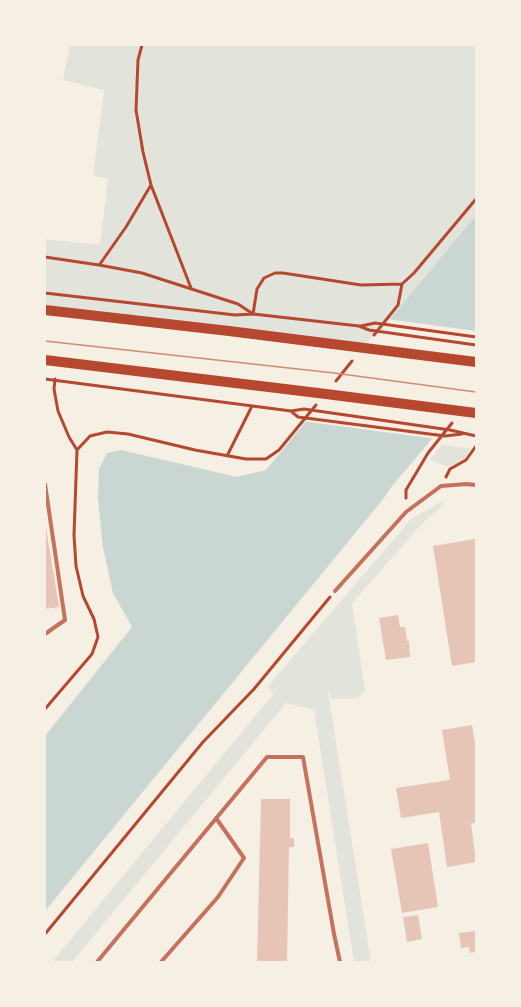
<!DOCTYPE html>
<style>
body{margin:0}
#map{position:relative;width:521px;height:1007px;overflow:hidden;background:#f6efe4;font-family:"Exo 2",sans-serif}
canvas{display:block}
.frame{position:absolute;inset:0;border:46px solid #f6efe4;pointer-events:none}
</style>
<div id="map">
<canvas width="521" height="1007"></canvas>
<div class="frame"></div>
</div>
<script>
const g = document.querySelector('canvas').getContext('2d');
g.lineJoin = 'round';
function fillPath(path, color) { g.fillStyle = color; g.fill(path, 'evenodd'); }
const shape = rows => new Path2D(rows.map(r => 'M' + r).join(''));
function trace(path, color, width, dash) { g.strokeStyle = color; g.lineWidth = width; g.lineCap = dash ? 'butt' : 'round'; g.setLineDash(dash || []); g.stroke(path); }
const green = shape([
 [70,45,476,45,476,215,370,345,45,310,45,239,100,245,108,179,93,176,104,90,63,80],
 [441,445,471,448,465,458,448,467,430,460],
 [441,502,444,504,420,526,352,603,365,690,358,698,331,699,330,692,328,692,371,962,354,962,314,710,286,703,72,962,52,962,284,681,273,693,268,686,411,519]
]);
const water = shape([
 [476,215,476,387,392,486,384,498,45,911,45,736,132,627,113,593,103,547,98,499,99,469,107,453,121,450,237,477,266,470]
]);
const pier = shape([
 [387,319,476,331,476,391,436,439,302,421]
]);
const building = shape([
 [45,528,46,528,59,607,45,609],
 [475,539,476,547,476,662,452,666,433,546],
 [398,615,400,627,405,627,407,641,409,641,410,657,386,660,379,618],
 [472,725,476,749,476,823,471,823,476,862,447,867,439,812,401,818,396,788,450,780,442,730],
 [261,799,290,799,290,838,294,838,294,847,289,847,287,962,257,962],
 [428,843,438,907,402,913,391,849],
 [418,915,422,939,407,942,403,917],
 [476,931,476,952,470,953,469,947,461,948,459,933]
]);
const path = shape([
 [142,45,138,60,136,110,143,152,151,185,191,288],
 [45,257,99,265,142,273,238,304,253,314],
 [100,264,126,227,151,185],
 [45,293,235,315,253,314,359,326,369,330,476,345],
 [253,314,257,289,264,278,275,273,283,273,361,285,402,284],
 [361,326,375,323,476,337],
 [374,335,398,305,402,284,414,273,476,199],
 [45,379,291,411,304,409,450,430,476,436],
 [55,379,54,389,58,411,69,437,77,450],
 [336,381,352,361],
 [292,412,298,417,445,436,462,434],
 [227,456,252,406],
 [446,477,450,469,466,460,476,446],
 [406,498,406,490,428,453,452,423],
 [45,709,92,654,98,637,94,619,83,596,76,566,74,535,77,450,90,436,107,432,128,434,195,450,246,459,266,459,279,450,316,405],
 [45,934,203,742,254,689,330,597]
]);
const service = shape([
 [45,484,65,620,45,634],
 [335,591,406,512,441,486,466,484,476,485],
 [97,962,267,757,303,757,334,934,340,962],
 [161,962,218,897,244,858,216,818]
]);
const secondary = shape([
 [45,310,229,331,476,362],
 [45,360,318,393,476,413]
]);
const tram = shape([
 [45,341,334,373,476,392]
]);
fillPath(green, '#e2e4dc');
fillPath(water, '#c9d6d2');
fillPath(pier, '#f6efe4');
fillPath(building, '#e6c5b7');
trace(path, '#b5482f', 3);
trace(service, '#c5725c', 4);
trace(secondary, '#b5482f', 10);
trace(tram, '#cf8b77', 1.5);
</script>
